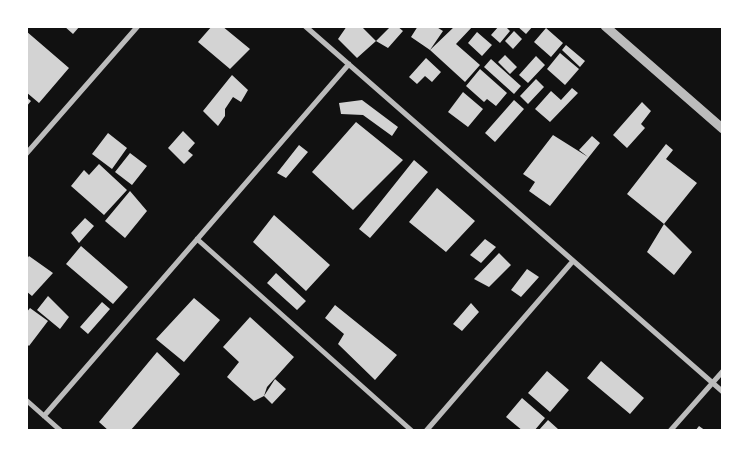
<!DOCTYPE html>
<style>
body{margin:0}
#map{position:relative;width:749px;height:457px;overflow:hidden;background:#111;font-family:Helvetica,sans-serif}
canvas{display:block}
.frame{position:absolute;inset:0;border:28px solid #fff;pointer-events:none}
</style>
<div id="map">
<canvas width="749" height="457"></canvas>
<div class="frame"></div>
</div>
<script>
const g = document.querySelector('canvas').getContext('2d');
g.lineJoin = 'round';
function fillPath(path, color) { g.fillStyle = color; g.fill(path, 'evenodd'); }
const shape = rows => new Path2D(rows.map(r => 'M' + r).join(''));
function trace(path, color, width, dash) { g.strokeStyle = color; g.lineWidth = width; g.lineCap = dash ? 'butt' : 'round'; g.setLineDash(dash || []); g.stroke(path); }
const building = shape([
 [64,26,80,26,73,34],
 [212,26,222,26,250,49,230,69,198,42],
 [347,26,361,26,376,41,391,26,397,26,403,31,388,48,376,41,357,58,338,39],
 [418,26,435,26,443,31,430,50,455,26,473,26,456,44,480,65,465,82,430,50,411,37],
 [499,26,505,26,510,31,500,43,491,35],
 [517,26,533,26,526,34],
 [546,28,563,43,551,57,534,42],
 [26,31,69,68,39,103,26,92],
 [514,31,522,39,513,49,505,41],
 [477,32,492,45,482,56,468,43],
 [566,45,585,61,580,67,562,50],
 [560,53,579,69,565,85,547,69],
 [505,55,517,67,510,74,498,62],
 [536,56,545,65,528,83,519,75],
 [426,58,441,72,432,82,425,76,417,84,409,77],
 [491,59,521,86,514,94,484,67],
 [480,69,507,93,496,106,487,99,484,102,466,86],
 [232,75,248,90,241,102,233,97,225,109,225,116,218,126,203,111],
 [536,79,544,87,528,104,520,96],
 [572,88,578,93,550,122,535,109,551,91,561,100],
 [463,92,483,109,468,127,448,112],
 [26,97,31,101,26,107],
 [362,100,398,127,392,136,363,115,341,114,339,103],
 [514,100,524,109,495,142,485,133],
 [642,102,651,111,641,124,645,128,627,148,613,135],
 [356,122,403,160,353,210,312,172],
 [183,131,195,143,188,151,193,155,184,164,168,148],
 [108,133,127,148,112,169,92,154],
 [553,135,588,157,579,150,592,136,600,143,550,206,529,191,535,182,523,174],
 [666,144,673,150,666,159,697,183,664,224,627,194],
 [299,145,308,152,286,178,277,173],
 [130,153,147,166,132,185,115,172],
 [414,160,428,172,370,238,359,229],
 [99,164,127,190,104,215,71,186,84,170,89,175],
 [437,188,475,221,446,252,409,222],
 [130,191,147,211,125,238,105,221],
 [274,215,330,265,306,291,253,242],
 [85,218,94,226,79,243,71,233],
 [664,224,692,252,674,275,647,252],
 [485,239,496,247,481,263,470,255],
 [81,246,128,287,113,304,66,264],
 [499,253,511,265,489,287,474,279],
 [29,256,53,273,32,296,26,291,26,260],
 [527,269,539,277,521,297,511,290],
 [276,273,306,301,297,310,267,283],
 [48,296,69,317,60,329,37,310],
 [194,298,220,320,184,362,156,339],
 [102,302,110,309,88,334,80,327],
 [471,303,479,312,462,331,453,324],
 [335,305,397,355,375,380,338,344,344,334,325,318],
 [30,308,48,321,29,346,26,343,26,313],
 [250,317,294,357,267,387,264,396,254,401,227,377,239,362,223,347],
 [157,352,180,374,130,431,109,431,99,422],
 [601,361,644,398,630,414,587,378],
 [547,371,569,390,550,412,528,393],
 [275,379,286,389,272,404,264,396],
 [522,398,545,418,534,431,523,431,506,417],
 [548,420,558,429,556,431,538,431],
 [699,426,706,431,695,431]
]);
const minor = shape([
 [305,26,723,392],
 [26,154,138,26],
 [197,239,412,431],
 [26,400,61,431],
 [44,416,349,64],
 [426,431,573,261],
 [670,431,723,371]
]);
const tertiary = shape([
 [605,26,723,129]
]);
fillPath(building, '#d3d3d3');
trace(minor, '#bcbcbc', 5);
trace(tertiary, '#bcbcbc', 9);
</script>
